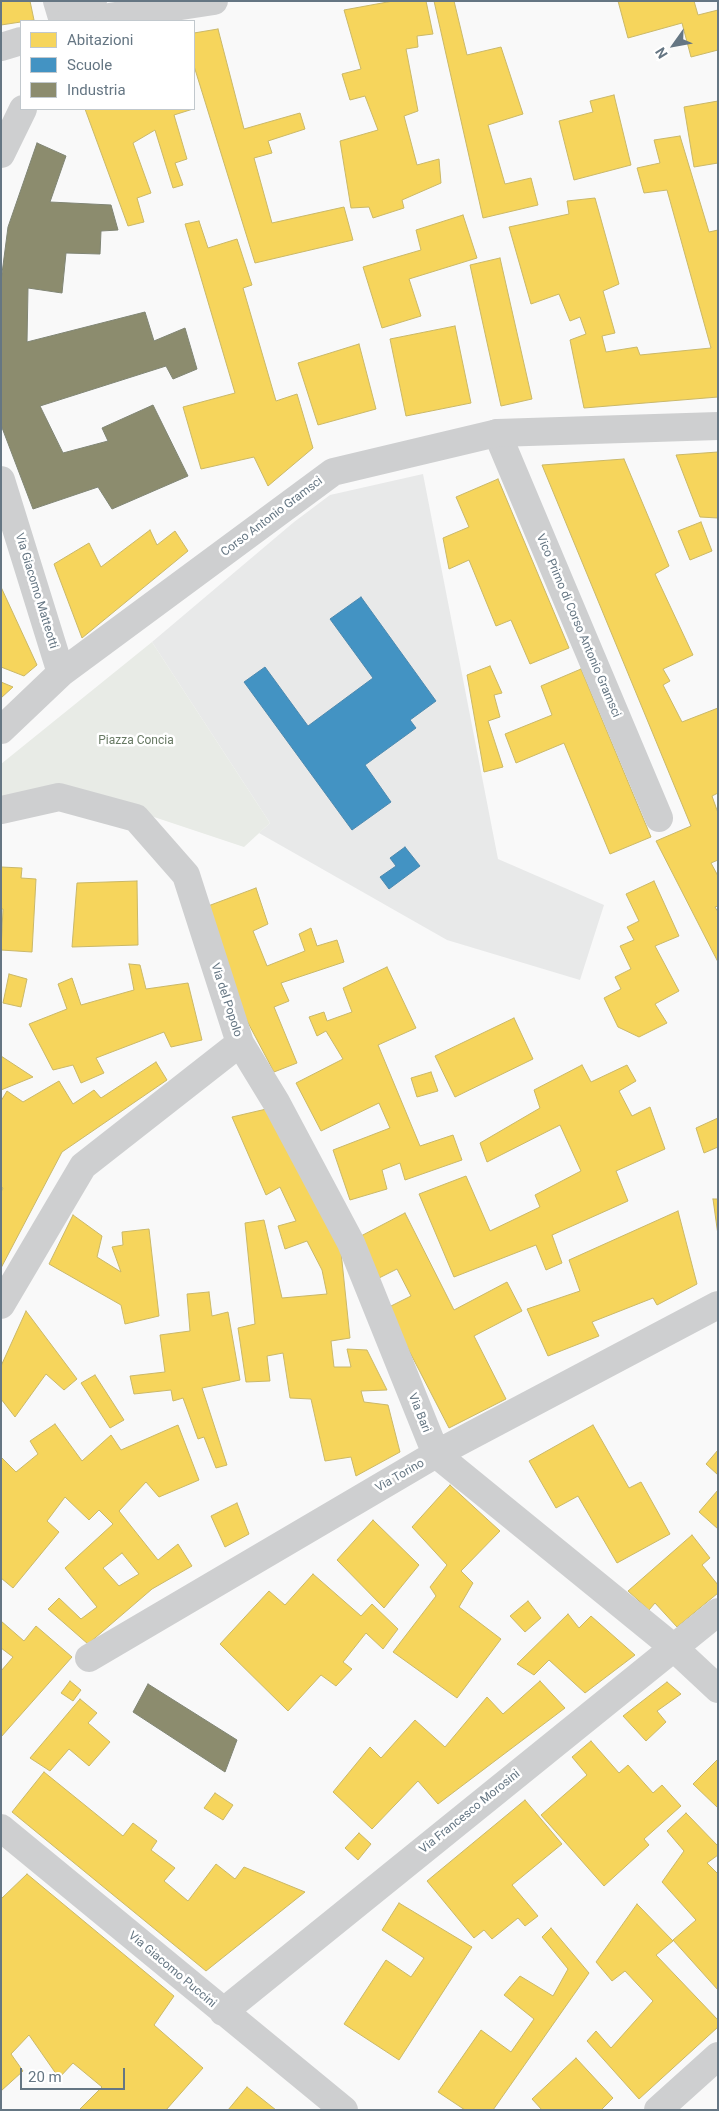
<!DOCTYPE html>
<style>
body{margin:0}
#map{position:relative;width:719px;height:2111px;overflow:hidden;background:#f9f9f9;font-family:Roboto,sans-serif}
canvas{display:block}
.frame{position:absolute;inset:0;border:2px solid #657683;pointer-events:none}
.legend{position:absolute;left:20px;top:20px;width:175px;height:90px;box-sizing:border-box;background:#fff;border:1px solid #c1c8cd;margin:0;padding:6px 9px;list-style:none;font-size:15px;color:#657683}
.legend li{display:flex;align-items:center;gap:10px;height:25px}
.legend b{width:25px;border:1px solid #c1c8cd}
.north{position:absolute;left:649px;top:20px;width:50px;height:50px;-webkit-text-stroke:4px #fff;paint-order:stroke;rotate:238deg;font-size:14px;font-weight:700;line-height:20px;text-align:center;color:#657683}
.north::after{content:'';display:block;margin:auto;width:18px;height:22px;background:#657683;clip-path:polygon(50% 0,100% 100%,50% 72%,0 100%)}
.scale{position:absolute;left:20px;top:2068px;width:105px;height:22px;box-sizing:border-box;border:2px solid #657683;border-top:0;padding-left:6px;font-size:15px;line-height:18px;white-space:nowrap;color:#657683;-webkit-text-stroke:4px #fff;paint-order:stroke}
</style>
<div id="map">
<canvas width="719" height="2111"></canvas>
<div class="frame"></div>
<ul class="legend">
<li><b style="height:14px;background:#f6d55c"></b>Abitazioni</li>
<li><b style="height:14px;background:#4393c3"></b>Scuole</li>
<li><b style="height:14px;background:#8c8c6e"></b>Industria</li>
</ul>
<div class="north">N</div>
<div class="scale">20 m</div>
</div>
<script>
const g = document.querySelector('canvas').getContext('2d');
g.lineJoin = 'round';
function fillPath(path, color) { g.fillStyle = color; g.fill(path, 'evenodd'); }
const shape = rows => new Path2D(rows.map(r => 'M' + r).join(''));
function trace(path, color, width, dash) { g.strokeStyle = color; g.lineWidth = width; g.lineCap = dash ? 'butt' : 'round'; g.setLineDash(dash || []); g.stroke(path); }
function drawText(font, color, halo, rows, align = 'center') {
  g.font = font + ' Roboto,sans-serif'; g.lineWidth = 5; g.setLineDash([]); g.textBaseline = 'middle'; g.strokeStyle = halo; g.fillStyle = color; for (const [text, x, y, turn = 0] of rows) {
    g.save(); g.translate(x, y); g.rotate((+turn || 0) * Math.PI / 180); g.textAlign = isNaN(turn) ? turn : align; if (halo) g.strokeText(text, 0, 0); g.fillText(text, 0, 0); g.restore();
  }
}
const built = shape([
 [423,474,498,859,604,905,580,980,447,940,259,833,270,823,152,642,294,522,330,495]
]);
const green = shape([
 [152,642,270,823,244,847,55,784,1,800,1,764]
]);
const homes = shape([
 [1,1,30,1,34,20,1,25,1,1],
 [393,1,426,1,433,34,417,36,418,47,406,49,418,111,404,116,417,165,439,159,441,183,402,200,404,208,373,218,369,207,351,208,340,141,378,130,365,96,350,100,342,74,361,69,344,10,393,1],
 [434,1,454,1,467,55,501,47,523,114,488,125,505,184,531,178,538,205,483,218,434,1],
 [618,1,694,1,698,15,718,10,718,50,691,57,682,23,628,38,618,1],
 [218,29,244,129,300,113,305,129,268,141,272,153,254,158,272,223,344,207,353,240,255,263,194,66,194,33,218,29],
 [614,95,631,165,574,180,559,121,593,112,590,101,614,95],
 [718,101,718,163,694,167,684,107,718,101],
 [85,109,193,109,174,115,187,159,175,163,183,185,173,188,155,130,133,143,151,193,137,198,144,222,128,226,85,109],
 [680,136,709,232,718,230,718,397,584,408,570,340,586,334,580,317,570,321,559,294,531,304,509,227,569,214,567,201,595,198,619,284,603,291,615,333,602,336,606,352,637,347,640,355,711,348,667,190,644,193,637,168,660,163,654,140,680,136],
 [463,215,477,258,409,279,421,316,382,328,363,267,421,250,416,230,463,215],
 [199,221,208,248,237,239,252,285,243,288,276,401,297,394,313,448,268,486,254,457,201,469,183,407,235,393,185,224,199,221],
 [500,258,532,399,501,406,470,265,500,258],
 [455,326,471,403,406,416,390,339,455,326],
 [359,344,376,409,318,425,298,363,359,344],
 [718,452,718,518,700,517,676,455,718,452],
 [624,459,669,566,655,574,693,655,663,669,670,681,663,685,682,722,718,708,718,793,712,796,718,813,718,860,711,863,718,876,718,906,715,907,718,912,718,962,656,841,691,826,542,465,624,459],
 [498,479,569,648,530,664,511,620,496,626,469,560,449,569,443,538,469,527,456,497,498,479],
 [701,522,712,551,690,560,678,531,701,522],
 [150,530,157,545,175,531,188,551,82,638,54,564,89,543,101,567,150,530],
 [1,587,37,665,24,676,1,667,1,587],
 [490,666,502,693,494,695,500,717,488,721,503,767,484,772,467,675,490,666],
 [581,669,651,837,610,854,564,743,516,763,505,734,552,715,541,686,581,669],
 [1,682,13,687,1,698,1,682],
 [1,867,22,868,21,878,36,879,32,952,1,950,3,909,1,909,1,867],
 [137,881,138,945,72,947,77,883,137,881],
 [654,881,679,936,655,946,679,991,655,1004,667,1023,639,1037,618,1027,604,998,621,989,615,977,631,969,620,946,634,940,627,927,639,921,626,894,654,881],
 [256,888,268,924,253,931,267,966,305,951,299,934,311,928,317,946,337,940,344,962,281,983,289,1001,274,1007,297,1063,274,1072,237,1002,200,909,256,888],
 [129,964,140,965,146,989,188,983,202,1040,171,1047,164,1032,96,1058,104,1073,81,1083,73,1065,53,1070,29,1024,67,1009,58,984,72,978,81,1005,134,990,129,964],
 [387,967,416,1028,378,1045,420,1146,453,1135,462,1160,405,1180,400,1163,382,1170,387,1189,350,1200,333,1150,390,1128,379,1103,321,1131,296,1083,343,1059,326,1031,317,1036,309,1017,324,1012,327,1021,352,1012,343,988,387,967],
 [9,974,27,979,21,1007,3,1003,9,974],
 [514,1018,533,1059,455,1097,435,1056,514,1018],
 [1,1056,33,1077,1,1090,1,1056],
 [156,1062,167,1080,62,1152,1,1268,1,1192,3,1188,1,1187,1,1101,7,1091,23,1102,59,1081,73,1104,94,1090,101,1098,156,1062],
 [582,1065,591,1082,627,1065,636,1081,619,1091,632,1116,650,1107,665,1149,616,1171,628,1201,552,1235,562,1263,546,1270,536,1245,454,1277,419,1194,466,1176,490,1231,540,1207,535,1195,581,1171,560,1125,487,1162,480,1143,540,1108,534,1090,582,1065],
 [431,1072,438,1091,417,1097,411,1078,431,1072],
 [275,1107,340,1242,350,1338,331,1341,334,1367,351,1367,347,1349,367,1350,387,1390,361,1391,364,1402,388,1405,400,1452,356,1476,351,1457,325,1461,311,1399,290,1398,283,1353,267,1356,270,1381,246,1382,238,1328,255,1324,245,1223,264,1220,282,1298,327,1294,322,1270,307,1241,285,1249,278,1226,296,1221,280,1187,266,1195,232,1117,275,1107],
 [718,1118,718,1147,704,1153,696,1128,718,1118],
 [713,1199,718,1199,718,1235,713,1199],
 [678,1211,697,1284,657,1305,653,1298,592,1322,599,1336,548,1356,527,1309,580,1291,569,1260,678,1211],
 [405,1213,454,1310,507,1282,522,1311,474,1336,506,1399,449,1428,387,1308,411,1296,397,1269,379,1278,359,1237,405,1213],
 [73,1215,102,1236,97,1257,121,1272,112,1247,123,1245,122,1232,149,1229,159,1316,125,1324,121,1305,49,1264,73,1215],
 [209,1292,212,1316,228,1312,240,1380,202,1388,227,1465,216,1468,204,1437,198,1439,183,1398,173,1401,171,1390,134,1394,130,1376,165,1372,160,1335,190,1331,187,1294,209,1292],
 [26,1311,77,1379,64,1390,46,1374,15,1417,1,1399,1,1366,26,1311],
 [95,1375,124,1420,110,1428,81,1383,95,1375],
 [55,1424,82,1461,111,1435,121,1450,178,1425,199,1480,159,1497,146,1482,119,1511,158,1560,178,1544,192,1566,152,1589,88,1644,48,1609,59,1598,81,1619,97,1607,65,1568,113,1524,99,1510,89,1520,65,1497,47,1521,59,1532,13,1588,1,1578,1,1457,16,1472,38,1454,30,1441,55,1424],
 [122,1553,139,1574,119,1586,103,1568,122,1553],
 [593,1425,629,1488,641,1482,670,1534,617,1563,578,1496,556,1508,529,1461,593,1425],
 [718,1450,718,1475,706,1464,718,1450],
 [450,1485,500,1531,461,1571,473,1583,459,1607,501,1639,457,1698,393,1652,436,1596,430,1587,447,1565,412,1527,450,1485],
 [718,1490,718,1529,699,1512,718,1490],
 [237,1503,249,1534,225,1547,211,1516,237,1503],
 [373,1520,419,1565,384,1608,337,1560,373,1520],
 [692,1535,710,1558,702,1565,718,1585,718,1593,677,1627,655,1603,649,1610,628,1591,692,1535],
 [313,1574,361,1616,372,1604,398,1629,383,1649,366,1633,343,1662,352,1669,336,1686,321,1675,288,1711,220,1644,269,1591,285,1605,313,1574],
 [528,1601,541,1618,525,1632,510,1616,528,1601],
 [568,1614,579,1628,591,1616,635,1655,585,1693,549,1660,534,1675,517,1664,568,1614],
 [1,1621,24,1641,36,1626,72,1657,1,1737,1,1671,13,1657,1,1648,1,1621],
 [70,1681,81,1690,73,1701,61,1693,70,1681],
 [540,1681,565,1708,438,1804,418,1781,372,1829,333,1792,370,1747,381,1758,415,1720,445,1747,487,1697,503,1714,540,1681],
 [667,1682,681,1694,657,1711,666,1722,646,1741,623,1716,667,1682],
 [80,1699,97,1713,88,1723,110,1742,89,1766,69,1749,50,1771,30,1758,80,1699],
 [591,1741,619,1773,628,1765,653,1793,662,1785,681,1806,644,1839,649,1845,604,1886,541,1815,587,1775,572,1757,591,1741],
 [718,1759,718,1808,693,1784,718,1759],
 [44,1772,123,1836,133,1823,157,1841,151,1850,175,1868,164,1881,188,1901,216,1864,235,1879,244,1867,305,1892,206,1971,12,1812,44,1772],
 [215,1793,233,1805,223,1820,204,1808,215,1793],
 [525,1800,562,1844,512,1885,538,1916,525,1926,518,1918,492,1939,484,1930,474,1938,427,1881,525,1800],
 [686,1813,718,1846,718,1855,707,1863,718,1874,718,1990,673,1940,696,1920,662,1882,684,1851,667,1831,686,1813],
 [359,1833,371,1844,358,1860,345,1848,359,1833],
 [27,1874,174,1996,154,2025,203,2068,166,2110,79,2110,102,2087,73,2063,59,2078,29,2035,11,2054,23,2071,1,2091,1,1899,27,1874],
 [399,1903,472,1947,399,2060,344,2024,386,1960,411,1977,424,1958,382,1930,399,1903],
 [637,1904,673,1941,656,1955,718,2020,718,2027,639,2099,587,2041,596,2031,611,2048,653,2001,625,1971,612,1981,596,1962,637,1904],
 [551,1928,589,1973,493,2110,465,2110,438,2092,481,2030,511,2052,534,2019,504,1995,520,1976,553,1996,568,1969,542,1937,551,1928],
 [576,2058,613,2098,601,2110,542,2110,532,2099,576,2058],
 [247,2087,276,2110,228,2110,247,2087]
]);
const schools = shape([
 [361,597,436,701,410,720,416,728,365,765,391,802,352,830,244,682,265,667,308,726,373,678,330,619,361,597],
 [405,847,420,866,389,889,380,877,396,866,390,858,405,847]
]);
const industry = shape([
 [37,143,66,156,50,202,111,205,118,230,101,231,100,254,66,253,62,293,28,288,27,342,145,312,154,341,185,328,197,369,173,379,166,366,40,406,63,453,108,441,102,428,153,405,188,476,112,509,98,487,33,509,1,425,1,281,8,227,37,143],
 [148,1684,237,1740,225,1772,133,1712,148,1684]
]);
const minor = shape([
 [57,1,63,21],
 [83,21,214,1],
 [497,433,659,818],
 [1,810,59,797,136,818,186,875,240,1043,276,1102,351,1243,436,1454,673,1647,718,1689],
 [1,1305,83,1166,240,1043],
 [89,1658,436,1454,718,1305],
 [1,1828,344,2110],
 [223,2012,718,1612],
 [658,2110,718,2056]
]);
const tertiary = shape([
 [68,21,93,1],
 [1,47,21,41],
 [1,154,23,109],
 [1,480,61,673],
 [1,730,61,673,333,472,497,433,718,426]
]);
const streetNames = [
 ["Corso Antonio Gramsci",272,517,-37],
 ["Via Giacomo Matteotti",36,591,73],
 ["Vico Primo di Corso Antonio Gramsci",578,626,67],
 ["Via del Popolo",226,1000,72],
 ["Via Bari",419,1413,68],
 ["Via Torino",400,1476,-30],
 ["Via Francesco Morosini",470,1812,-39],
 ["Via Giacomo Puccini",172,1970,40]
];
const parkNames = [
 ["Piazza Concia",136,741]
];
fillPath(built, '#e8e9e9');
fillPath(green, '#e8ebe6');
fillPath(homes, '#f6d55c');
trace(homes, '#cab868', 1);
fillPath(schools, '#4393c3');
trace(schools, '#4d8ab0', 1);
fillPath(industry, '#8c8c6e');
trace(industry, '#808574', 1);
trace(minor, '#cecfd0', 28);
trace(tertiary, '#cecfd0', 28);
drawText('12px', '#657683', '#fff', streetNames);
drawText('12px', '#687a64', '#fff', parkNames);
</script>
